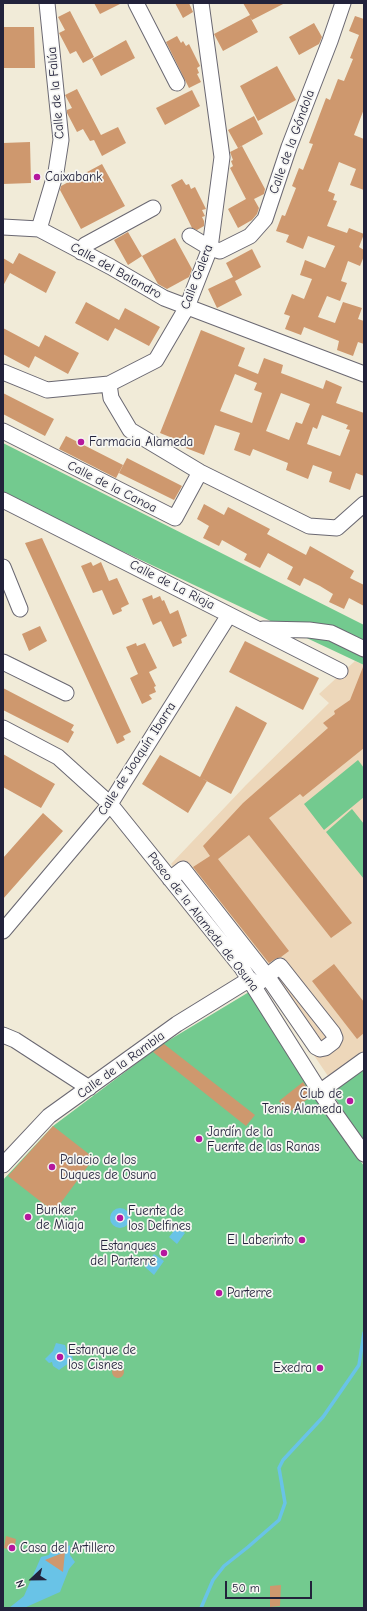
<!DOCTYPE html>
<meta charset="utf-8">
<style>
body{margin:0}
#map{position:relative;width:367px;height:1611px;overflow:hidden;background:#f1ebd8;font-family:"Comic Neue",sans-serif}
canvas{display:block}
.frame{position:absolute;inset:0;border:4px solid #22223b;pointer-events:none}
.north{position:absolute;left:12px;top:1559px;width:40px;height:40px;-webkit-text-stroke:3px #f6f6f2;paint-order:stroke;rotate:248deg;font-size:11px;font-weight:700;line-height:16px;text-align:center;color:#22223b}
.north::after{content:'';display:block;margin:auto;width:14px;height:18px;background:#22223b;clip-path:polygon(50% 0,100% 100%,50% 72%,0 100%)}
.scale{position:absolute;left:225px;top:1581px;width:87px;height:18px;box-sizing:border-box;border:2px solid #22223b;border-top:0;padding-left:5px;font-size:12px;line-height:14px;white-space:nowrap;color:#22223b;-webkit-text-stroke:3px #f6f6f2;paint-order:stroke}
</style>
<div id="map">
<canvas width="367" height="1611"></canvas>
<div class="frame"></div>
<div class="north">N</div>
<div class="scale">50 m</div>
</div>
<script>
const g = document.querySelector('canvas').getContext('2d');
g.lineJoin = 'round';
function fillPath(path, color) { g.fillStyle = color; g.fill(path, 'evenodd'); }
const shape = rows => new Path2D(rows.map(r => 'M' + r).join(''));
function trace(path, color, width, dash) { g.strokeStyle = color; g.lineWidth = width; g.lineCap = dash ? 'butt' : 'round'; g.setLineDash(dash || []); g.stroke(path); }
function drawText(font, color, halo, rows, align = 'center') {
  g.font = font + ' "Comic Neue",sans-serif'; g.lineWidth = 3.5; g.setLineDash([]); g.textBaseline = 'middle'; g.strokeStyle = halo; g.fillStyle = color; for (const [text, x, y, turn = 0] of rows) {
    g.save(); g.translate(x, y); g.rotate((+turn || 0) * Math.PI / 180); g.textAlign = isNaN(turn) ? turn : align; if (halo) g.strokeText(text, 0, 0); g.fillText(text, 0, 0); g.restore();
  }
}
const built = shape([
 [355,661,364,665,364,1054,330,1079,263,980,171,864,246,785,329,703,319,694]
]);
const green = shape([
 [3,443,364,625,364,665,3,495],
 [358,760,364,768,364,797,324,830,304,804],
 [352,809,364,824,364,879,326,832],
 [249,992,313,1094,364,1166,364,1608,3,1608,3,1180,53,1126,161,1045],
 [364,1065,364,1140,344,1113,330,1089]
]);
const water = shape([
 '110 1218a10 10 0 1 1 20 0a10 10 0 1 1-20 0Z',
 [177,1227,185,1233,177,1244,169,1237],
 [154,1254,164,1261,154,1275,145,1267],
 [56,1343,65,1345,67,1352,72,1355,73,1360,59,1370,53,1366,52,1362,49,1363,45,1359,53,1351],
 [70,1545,70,1555,75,1562,69,1569,60,1592,24,1608,9,1608,24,1596,41,1557,49,1555,52,1548,59,1551]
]);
const stream = shape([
 [201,1608,213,1580,224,1566,248,1547,279,1520,285,1503,279,1468,283,1460,323,1417,359,1365,364,1333]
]);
const building = shape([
 [94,3,122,3,100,14],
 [175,3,189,3,193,12,183,18],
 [243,3,285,3,252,20,250,17,258,32,223,51,214,34,250,15],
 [70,11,94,57,83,63,76,51,70,54,59,33,65,30,58,17],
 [355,16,364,19,364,109,354,135,364,139,364,190,350,185,356,169,339,162,328,191,335,194,333,200,337,201,327,226,347,233,349,228,364,234,359,247,364,250,364,256,360,266,348,261,341,281,347,283,340,301,327,296,318,317,335,323,343,302,362,308,358,319,364,321,364,344,358,342,353,356,337,350,339,341,304,327,301,335,285,329,290,316,284,314,292,294,304,299,312,279,300,275,305,260,325,268,335,246,308,236,303,249,286,242,289,235,276,231,282,215,285,216,296,188,292,186,299,168,303,170,313,144,309,143,326,98,330,100,338,79,344,81,353,59,350,58,359,35,349,31],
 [314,23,322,37,319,44,299,55,289,37],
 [3,27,34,27,35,68,3,68],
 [177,36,181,43,183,41,186,46,189,44,200,66,197,68,199,73,197,74,201,82,189,88,166,42],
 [126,40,135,58,101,76,92,59],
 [277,66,296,100,258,121,240,86],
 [77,89,101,135,118,127,126,143,102,156,94,140,90,141,83,129,77,132,67,113,67,110,72,108,65,95],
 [192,90,200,106,165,125,156,108],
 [254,116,263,134,238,148,228,130],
 [30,142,31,183,3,184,3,143],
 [242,146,265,189,264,194,254,199,259,208,257,214,252,220,238,228,228,209,246,199,230,168,233,166,231,161,233,160,230,152],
 [102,164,125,206,81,229,60,190,61,186],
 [182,179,186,185,189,184,191,189,195,187,206,209,202,210,205,216,202,217,204,221,204,226,197,230,192,228,171,185],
 [128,232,142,256,128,265,114,240],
 [175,238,192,269,189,277,167,289,158,284,142,256],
 [252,249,261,267,235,281,226,263],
 [19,253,56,272,46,293,10,273,3,286,3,258,13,264],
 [233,277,242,295,217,308,208,289],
 [86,302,119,320,125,308,160,327,149,346,115,328,108,341,75,323],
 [3,328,39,347,45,335,79,353,68,374,35,356,29,368,3,354],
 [201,330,245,348,238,366,258,374,264,358,283,365,281,373,323,389,326,380,342,387,336,403,364,413,364,476,356,473,350,490,329,482,332,472,313,465,308,479,286,470,288,463,253,449,250,456,234,450,240,433,215,425,204,455,178,445,180,441,160,433],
 [235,374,257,383,254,390,262,393,252,423,220,411],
 [281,393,310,404,302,424,296,422,289,440,266,431],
 [322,415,348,425,346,429,350,430,340,456,307,444,313,427,317,429],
 [3,393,54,419,45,436,3,414],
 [66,436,123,465,116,478,59,449],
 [127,458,182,486,174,500,119,473],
 [204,504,224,515,228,507,270,529,267,534,306,555,310,546,354,571,350,578,364,585,364,606,349,598,344,609,329,602,333,594,320,586,304,578,300,586,287,579,293,567,268,553,260,568,244,560,247,554,222,540,219,546,203,538,209,526,197,519],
 [42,538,131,732,123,736,125,740,117,744,25,543],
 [91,562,93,566,101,562,109,581,117,578,129,604,121,608,122,611,113,615,102,590,93,593,81,566],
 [152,595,153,599,160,596,162,601,164,600,170,614,178,610,187,636,181,639,182,643,173,647,161,621,153,625,142,599],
 [40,626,47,641,29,651,22,634],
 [245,641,319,678,303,710,229,672],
 [136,643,137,646,145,643,157,668,149,672,156,686,154,687,156,692,149,695,152,699,142,704,130,678,138,674,126,647],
 [363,667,364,748,303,797,300,794,269,818,352,923,331,938,249,835,218,859,289,951,281,957,275,959,269,963,193,867,210,856,203,846,243,803,328,728,323,723,335,714,334,711,350,700],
 [3,688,74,725,71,730,74,732,68,743,3,710],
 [236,706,267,723,231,794,201,778,207,781,188,813,142,784,160,755,200,777],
 [3,754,55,784,41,808,3,787],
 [43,813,63,831,3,899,3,858],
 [334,964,364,1002,364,1033,357,1039,312,981],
 [164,1044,255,1115,246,1126,153,1052],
 [303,1082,312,1096,288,1113,279,1101],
 [53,1126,94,1158,54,1212,8,1176],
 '112 1372a6 6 0 1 1 12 0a6 6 0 1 1-12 0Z',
 [6,1536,16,1539,14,1551,4,1548],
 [65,1552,63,1572,45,1560],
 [281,1585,280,1606,270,1607,270,1586]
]);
const minor = shape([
 [136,3,177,83],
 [3,227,39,229,111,267,164,298,364,374],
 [39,229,56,172,61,140,47,3],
 [190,236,210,248,220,251,250,236,265,219,289,147,330,41,343,3],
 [81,252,85,245,153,208],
 [3,372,47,390,109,384,156,360,187,307,210,248,222,157,201,3],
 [109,384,111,398,130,430,200,472,309,526,337,528,364,504],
 [3,431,175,518,200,472],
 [3,500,340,671],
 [3,567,20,609],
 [263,629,309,630,331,633,364,649],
 [3,662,66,693],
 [3,728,58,757,110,804,242,968,322,1095,364,1154],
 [170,879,183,869,267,976,280,966,333,1033,335,1038,333,1042,325,1048,320,1049,316,1047,267,976,255,986],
 [3,931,110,804,229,615],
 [3,1035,15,1040,89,1088],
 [321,1091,364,1060],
 [3,1165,49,1116,177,1024,250,979]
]);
const markers = [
 [37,177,4,"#b5179e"],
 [81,442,4,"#b5179e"],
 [350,1101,4,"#b5179e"],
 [199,1139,4,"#b5179e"],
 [52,1167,4,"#b5179e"],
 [28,1217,4,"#b5179e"],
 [120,1218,4,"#b5179e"],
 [302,1240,4,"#b5179e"],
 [164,1253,4,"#b5179e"],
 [219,1293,4,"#b5179e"],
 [60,1357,4,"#b5179e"],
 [320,1368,4,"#b5179e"],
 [12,1548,4,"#b5179e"]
];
const streetNames = [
 ["Calle de la Falúa",56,93,-95],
 ["Calle de la Góndola",292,142,-70],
 ["Calle del Balandro",116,271,29],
 ["Calle Galera",197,277,-69],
 ["Calle de la Canoa",112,487,27],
 ["Calle de La Rioja",172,585,27],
 ["Calle de Joaquín Ibarra",137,759,-57],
 ["Paseo de la Alameda de Osuna",203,922,52],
 ["Calle de la Rambla",121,1065,-36]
];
const poiNames = [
 ["Caixabank",45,177],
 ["Farmacia Alameda",89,442],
 ["Club de",342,1094,"right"],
 ["Tenis Alameda",342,1109,"right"],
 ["Jardín de la",207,1132],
 ["Fuente de las Ranas",207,1147],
 ["Palacio de los",60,1160],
 ["Duques de Osuna",60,1175],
 ["Bunker",36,1210],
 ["de Miaja",36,1225],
 ["Fuente de",128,1211],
 ["los Delfines",128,1226],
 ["El Laberinto",294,1240,"right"],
 ["Estanques",156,1246,"right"],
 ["del Parterre",156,1261,"right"],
 ["Parterre",227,1293],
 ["Estanque de",68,1350],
 ["los Cisnes",68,1365],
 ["Exedra",312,1368,"right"],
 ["Casa del Artillero",20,1548]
];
fillPath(built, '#edd7ba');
fillPath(green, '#73ca8f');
fillPath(water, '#69c3e7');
trace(stream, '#69c3e7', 3.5);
fillPath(building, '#ce986e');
trace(minor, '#6a6872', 17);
trace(minor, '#fff', 15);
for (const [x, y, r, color] of markers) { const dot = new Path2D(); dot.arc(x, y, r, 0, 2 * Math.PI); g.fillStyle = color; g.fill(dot); trace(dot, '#f6f6f2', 1.5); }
drawText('13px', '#22223b', '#f6f6f2', streetNames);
drawText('13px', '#22223b', '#f6f6f2', poiNames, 'left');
</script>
